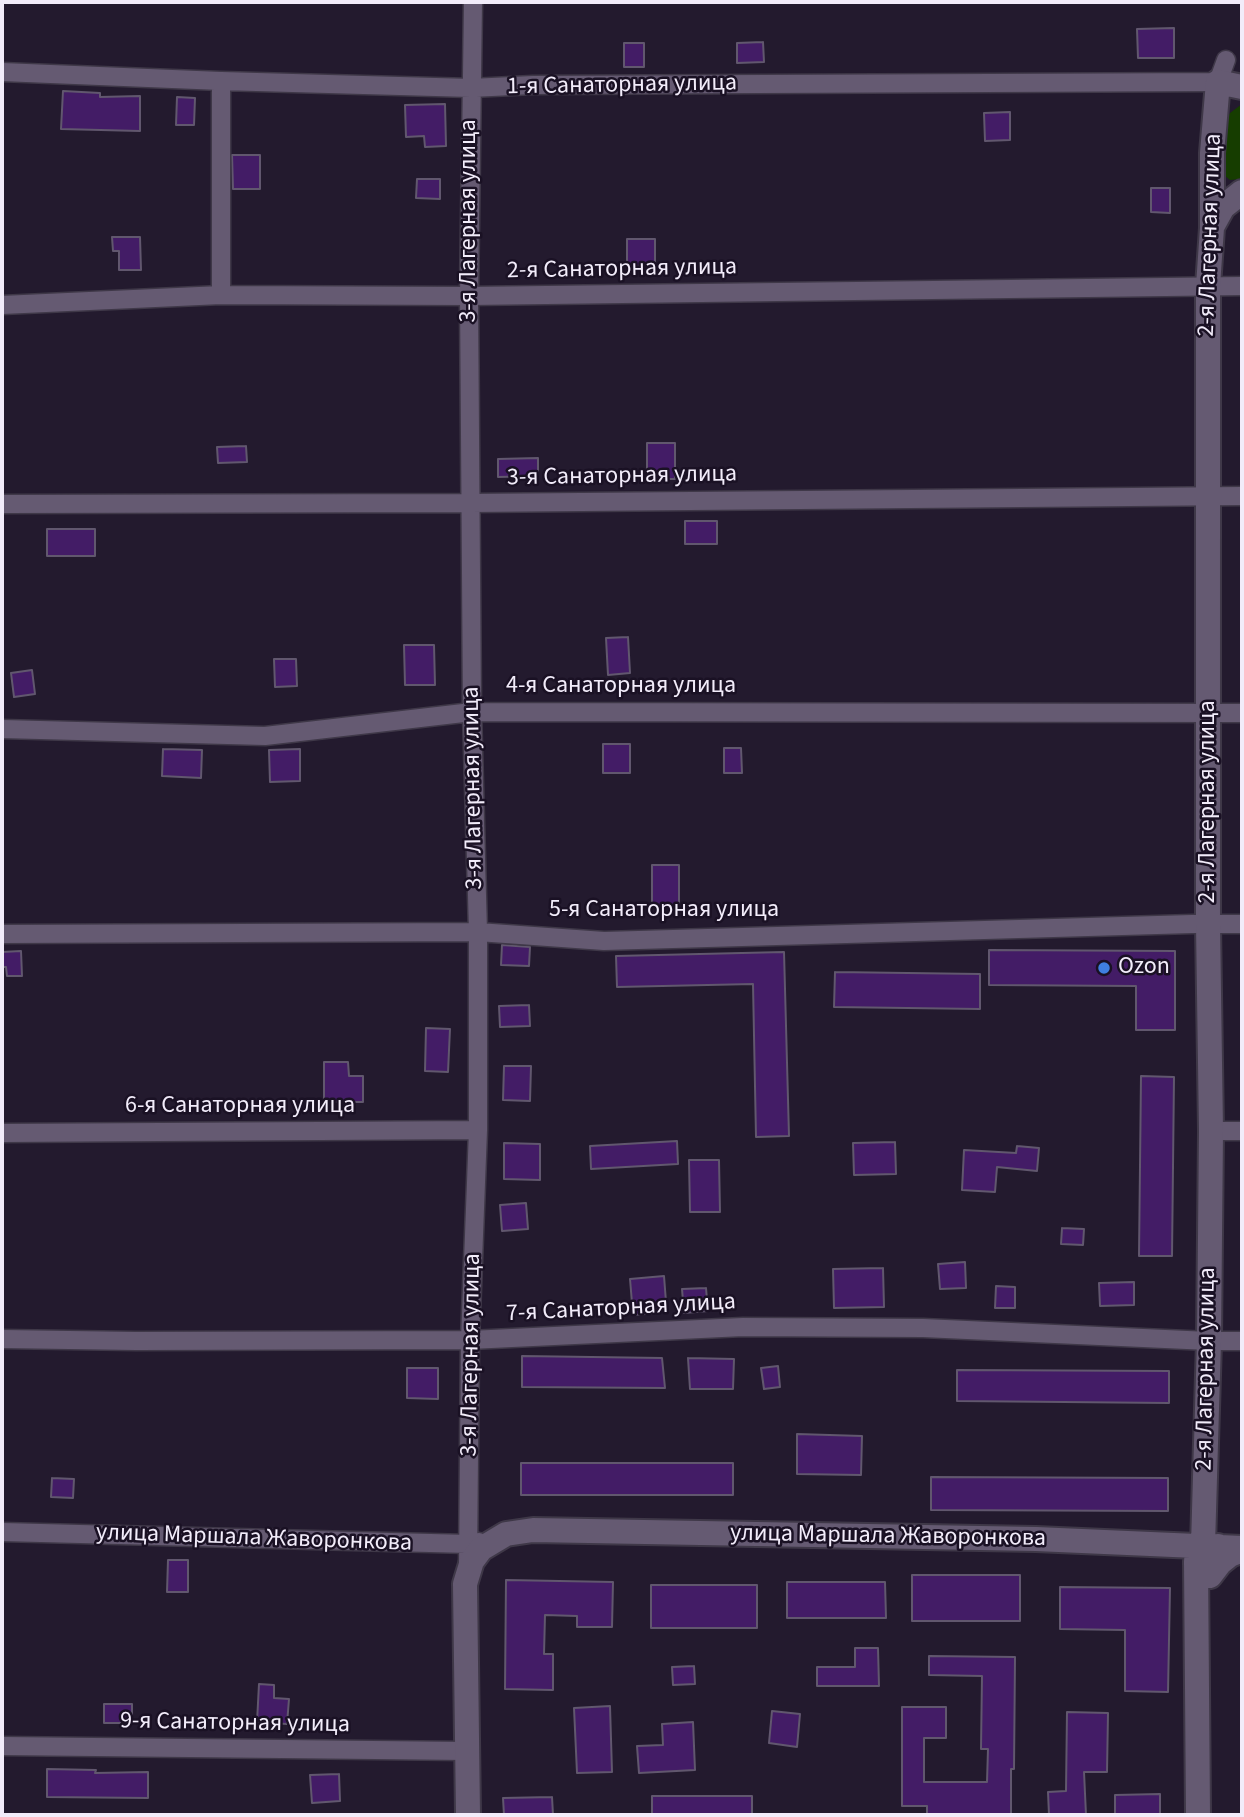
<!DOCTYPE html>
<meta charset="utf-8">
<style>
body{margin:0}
#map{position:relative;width:1244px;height:1817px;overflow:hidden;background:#231a2e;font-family:"Source Sans 3",sans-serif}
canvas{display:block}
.frame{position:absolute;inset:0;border:4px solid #f2ecfa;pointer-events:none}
</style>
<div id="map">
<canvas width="1244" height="1817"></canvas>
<div class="frame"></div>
</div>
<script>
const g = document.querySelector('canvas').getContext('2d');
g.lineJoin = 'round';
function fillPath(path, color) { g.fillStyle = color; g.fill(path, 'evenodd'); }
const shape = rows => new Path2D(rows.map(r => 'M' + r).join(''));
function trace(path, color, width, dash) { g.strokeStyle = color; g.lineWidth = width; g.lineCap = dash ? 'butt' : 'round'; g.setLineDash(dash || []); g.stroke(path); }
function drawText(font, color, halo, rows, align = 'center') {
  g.font = font + ' "Source Sans 3",sans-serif'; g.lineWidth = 5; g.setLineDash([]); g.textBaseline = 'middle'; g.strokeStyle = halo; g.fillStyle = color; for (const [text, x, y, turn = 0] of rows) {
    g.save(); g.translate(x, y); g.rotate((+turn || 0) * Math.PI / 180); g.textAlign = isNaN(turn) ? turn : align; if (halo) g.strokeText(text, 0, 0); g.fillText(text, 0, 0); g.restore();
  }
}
const green = shape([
 [1242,104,1242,177,1239,179,1230,180,1224,175,1224,129,1226,121,1230,113]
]);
const building = shape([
 [1174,28,1174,58,1138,58,1137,29,1174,28],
 [763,42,764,62,737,63,737,43,763,42],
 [624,43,644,43,644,67,624,67,624,43],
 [63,91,100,93,100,97,140,96,140,131,61,129,63,91],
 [177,97,195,98,194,125,176,125,177,97],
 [445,104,446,146,425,147,424,136,406,137,405,105,445,104],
 [1010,112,1010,140,985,141,984,113,1010,112],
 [232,155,260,155,260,189,233,189,232,155],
 [417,179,440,179,440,199,416,198,417,179],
 [1151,188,1170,188,1170,213,1151,212,1151,188],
 [112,237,140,237,141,270,119,270,119,251,113,251,112,237],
 [627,239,655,239,655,266,627,266,627,239],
 [647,443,675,443,675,479,647,479,647,443],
 [246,446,247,462,218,463,217,447,246,446],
 [538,458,538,476,498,477,498,459,538,458],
 [685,521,717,521,717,544,685,544,685,521],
 [47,529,95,529,95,556,47,556,47,529],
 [628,637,630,673,608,675,606,638,628,637],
 [404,645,434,645,435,685,405,685,404,645],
 [274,659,296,659,297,686,275,687,274,659],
 [32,670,35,694,14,697,11,673,32,670],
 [603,744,630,744,630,773,603,773,603,744],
 [724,748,741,748,742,773,724,773,724,748],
 [163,749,202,750,201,778,162,776,163,749],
 [300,749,300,781,270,782,269,750,300,749],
 [652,865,679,865,679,907,652,907,652,865],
 [502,945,530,947,529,966,501,965,502,945],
 [989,950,1175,951,1175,1030,1136,1030,1136,986,989,985,989,950],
 [21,951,22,976,7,976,6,967,2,967,2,952,21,951],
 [784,952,789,1136,756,1137,753,984,617,987,616,956,784,952],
 [835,972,980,974,980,1009,834,1007,835,972],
 [529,1005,530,1026,500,1027,499,1006,529,1005],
 [426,1028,450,1029,448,1072,425,1071,426,1028],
 [324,1062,348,1062,349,1076,363,1076,363,1102,324,1102,324,1062],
 [504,1066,531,1066,530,1101,503,1100,504,1066],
 [1141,1076,1174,1077,1172,1256,1139,1256,1141,1076],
 [677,1141,678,1164,591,1169,590,1146,677,1141],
 [895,1142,896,1174,854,1175,853,1143,895,1142],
 [504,1143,540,1144,540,1180,504,1179,504,1143],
 [1017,1146,1039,1148,1037,1171,997,1167,995,1192,962,1190,964,1150,1016,1153,1017,1146],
 [689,1160,719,1160,720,1212,690,1212,689,1160],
 [526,1203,528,1229,502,1231,500,1205,526,1203],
 [1062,1228,1084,1229,1083,1245,1061,1244,1062,1228],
 [965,1262,966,1288,940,1289,938,1264,965,1262],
 [883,1268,884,1307,834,1308,833,1269,883,1268],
 [664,1276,666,1302,657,1303,658,1313,633,1315,630,1279,664,1276],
 [1134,1282,1134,1305,1100,1306,1099,1283,1134,1282],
 [996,1286,1015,1287,1015,1308,995,1308,996,1286],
 [706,1288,708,1311,684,1313,682,1289,706,1288],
 [522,1356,662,1358,665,1388,522,1387,522,1356],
 [688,1358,734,1359,733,1389,690,1389,688,1358],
 [778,1366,780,1387,764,1389,761,1368,778,1366],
 [407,1368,438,1368,438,1399,407,1398,407,1368],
 [957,1370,1169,1371,1169,1403,957,1401,957,1370],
 [797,1434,862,1436,861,1475,797,1474,797,1434],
 [521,1463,733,1463,733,1495,521,1495,521,1463],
 [931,1477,1168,1478,1168,1511,931,1510,931,1477],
 [52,1478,74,1479,73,1498,51,1497,52,1478],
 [168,1560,188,1560,188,1592,167,1592,168,1560],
 [912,1575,1020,1575,1020,1621,912,1621,912,1575],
 [506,1580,613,1582,612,1627,577,1627,577,1616,545,1615,544,1654,553,1654,553,1690,505,1689,506,1580],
 [787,1582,885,1582,886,1618,787,1618,787,1582],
 [651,1585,757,1585,757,1628,651,1628,651,1585],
 [1060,1587,1170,1588,1168,1692,1125,1691,1125,1630,1060,1629,1060,1587],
 [855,1648,878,1648,879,1686,817,1686,817,1667,855,1667,855,1648],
 [929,1656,1015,1657,1014,1769,1011,1769,1011,1815,927,1815,927,1806,902,1806,902,1707,946,1707,946,1738,924,1738,924,1782,987,1782,988,1749,981,1749,982,1676,929,1675,929,1656],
 [694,1666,695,1684,673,1685,672,1667,694,1666],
 [259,1684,274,1685,274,1698,289,1699,287,1724,257,1722,259,1684],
 [104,1704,132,1704,132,1723,104,1723,104,1704],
 [610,1706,612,1772,577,1773,574,1708,610,1706],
 [772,1711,800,1714,797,1747,769,1743,772,1711],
 [1067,1712,1108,1713,1107,1772,1084,1772,1086,1815,1049,1815,1048,1792,1066,1791,1067,1712],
 [693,1722,695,1770,639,1773,637,1746,663,1745,662,1724,693,1722],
 [47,1769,96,1770,95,1773,148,1772,148,1798,47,1797,47,1769],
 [339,1774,340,1801,312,1803,310,1775,339,1774],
 [1160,1794,1160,1815,1115,1815,1115,1795,1160,1794],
 [652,1796,752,1796,752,1815,652,1815,652,1796],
 [552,1797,553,1815,504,1815,503,1798,552,1797]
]);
const street = shape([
 [2,72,221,81,471,88,533,85,1218,82,1226,60],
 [221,295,221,81],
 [2,305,221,295,469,296,1242,286],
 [2,504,471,503,1242,496],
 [2,729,265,736,472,712,1242,713],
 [2,934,478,932,604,941,1192,924,1242,924],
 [1211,1131,1242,1131],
 [2,1133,478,1130],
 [2,1339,136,1341,470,1340,743,1327,923,1328,1209,1341,1242,1341],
 [2,1532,469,1544,479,1542],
 [468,1567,470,1340,478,1130,478,932,472,712,469,296,473,2],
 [2,1746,467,1751]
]);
const secondary = shape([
 [1212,227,1223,207,1242,192],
 [1203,1545,1209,1341,1211,1131,1208,924,1208,286,1212,228,1212,153,1218,82,1242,87],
 [1210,1576,1220,1563,1230,1555,1242,1550],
 [468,1815,465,1584,472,1561,481,1549,506,1534,533,1530,1036,1539,1242,1548],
 [1198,1815,1196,1561,1199,1556,1204,1552,1218,1546]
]);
const markers = [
 [1104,968,7,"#3f7fe0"]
];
const streetNames = [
 ["1-я Санаторная улица",622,86,-1],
 ["3-я Лагерная улица",470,221,-90],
 ["2-я Лагерная улица",1211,235,-88],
 ["2-я Санаторная улица",622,270,-1],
 ["3-я Санаторная улица",622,477,-1],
 ["4-я Санаторная улица",621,687],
 ["3-я Лагерная улица",474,788,-91],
 ["2-я Лагерная улица",1209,802,-90],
 ["5-я Санаторная улица",664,911],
 ["6-я Санаторная улица",240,1107],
 ["7-я Санаторная улица",621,1309,-3],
 ["3-я Лагерная улица",472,1355,-89],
 ["2-я Лагерная улица",1207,1369,-89],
 ["улица Маршала Жаворонкова",888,1537,1],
 ["улица Маршала Жаворонкова",254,1539,2],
 ["9-я Санаторная улица",235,1724,1]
];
const poiNames = [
 ["Ozon",1118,968]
];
fillPath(green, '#163d00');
fillPath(building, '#431c66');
trace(building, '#61576e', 2);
trace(street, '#3f3848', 21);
trace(secondary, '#3f3848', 28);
trace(street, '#655a72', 18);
trace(secondary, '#655a72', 24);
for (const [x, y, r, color] of markers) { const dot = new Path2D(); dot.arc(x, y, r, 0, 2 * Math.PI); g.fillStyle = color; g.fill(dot); trace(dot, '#1a1124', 2.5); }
drawText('24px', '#f2ecfa', '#1a1124', streetNames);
drawText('24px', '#f2ecfa', '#1a1124', poiNames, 'left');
</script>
